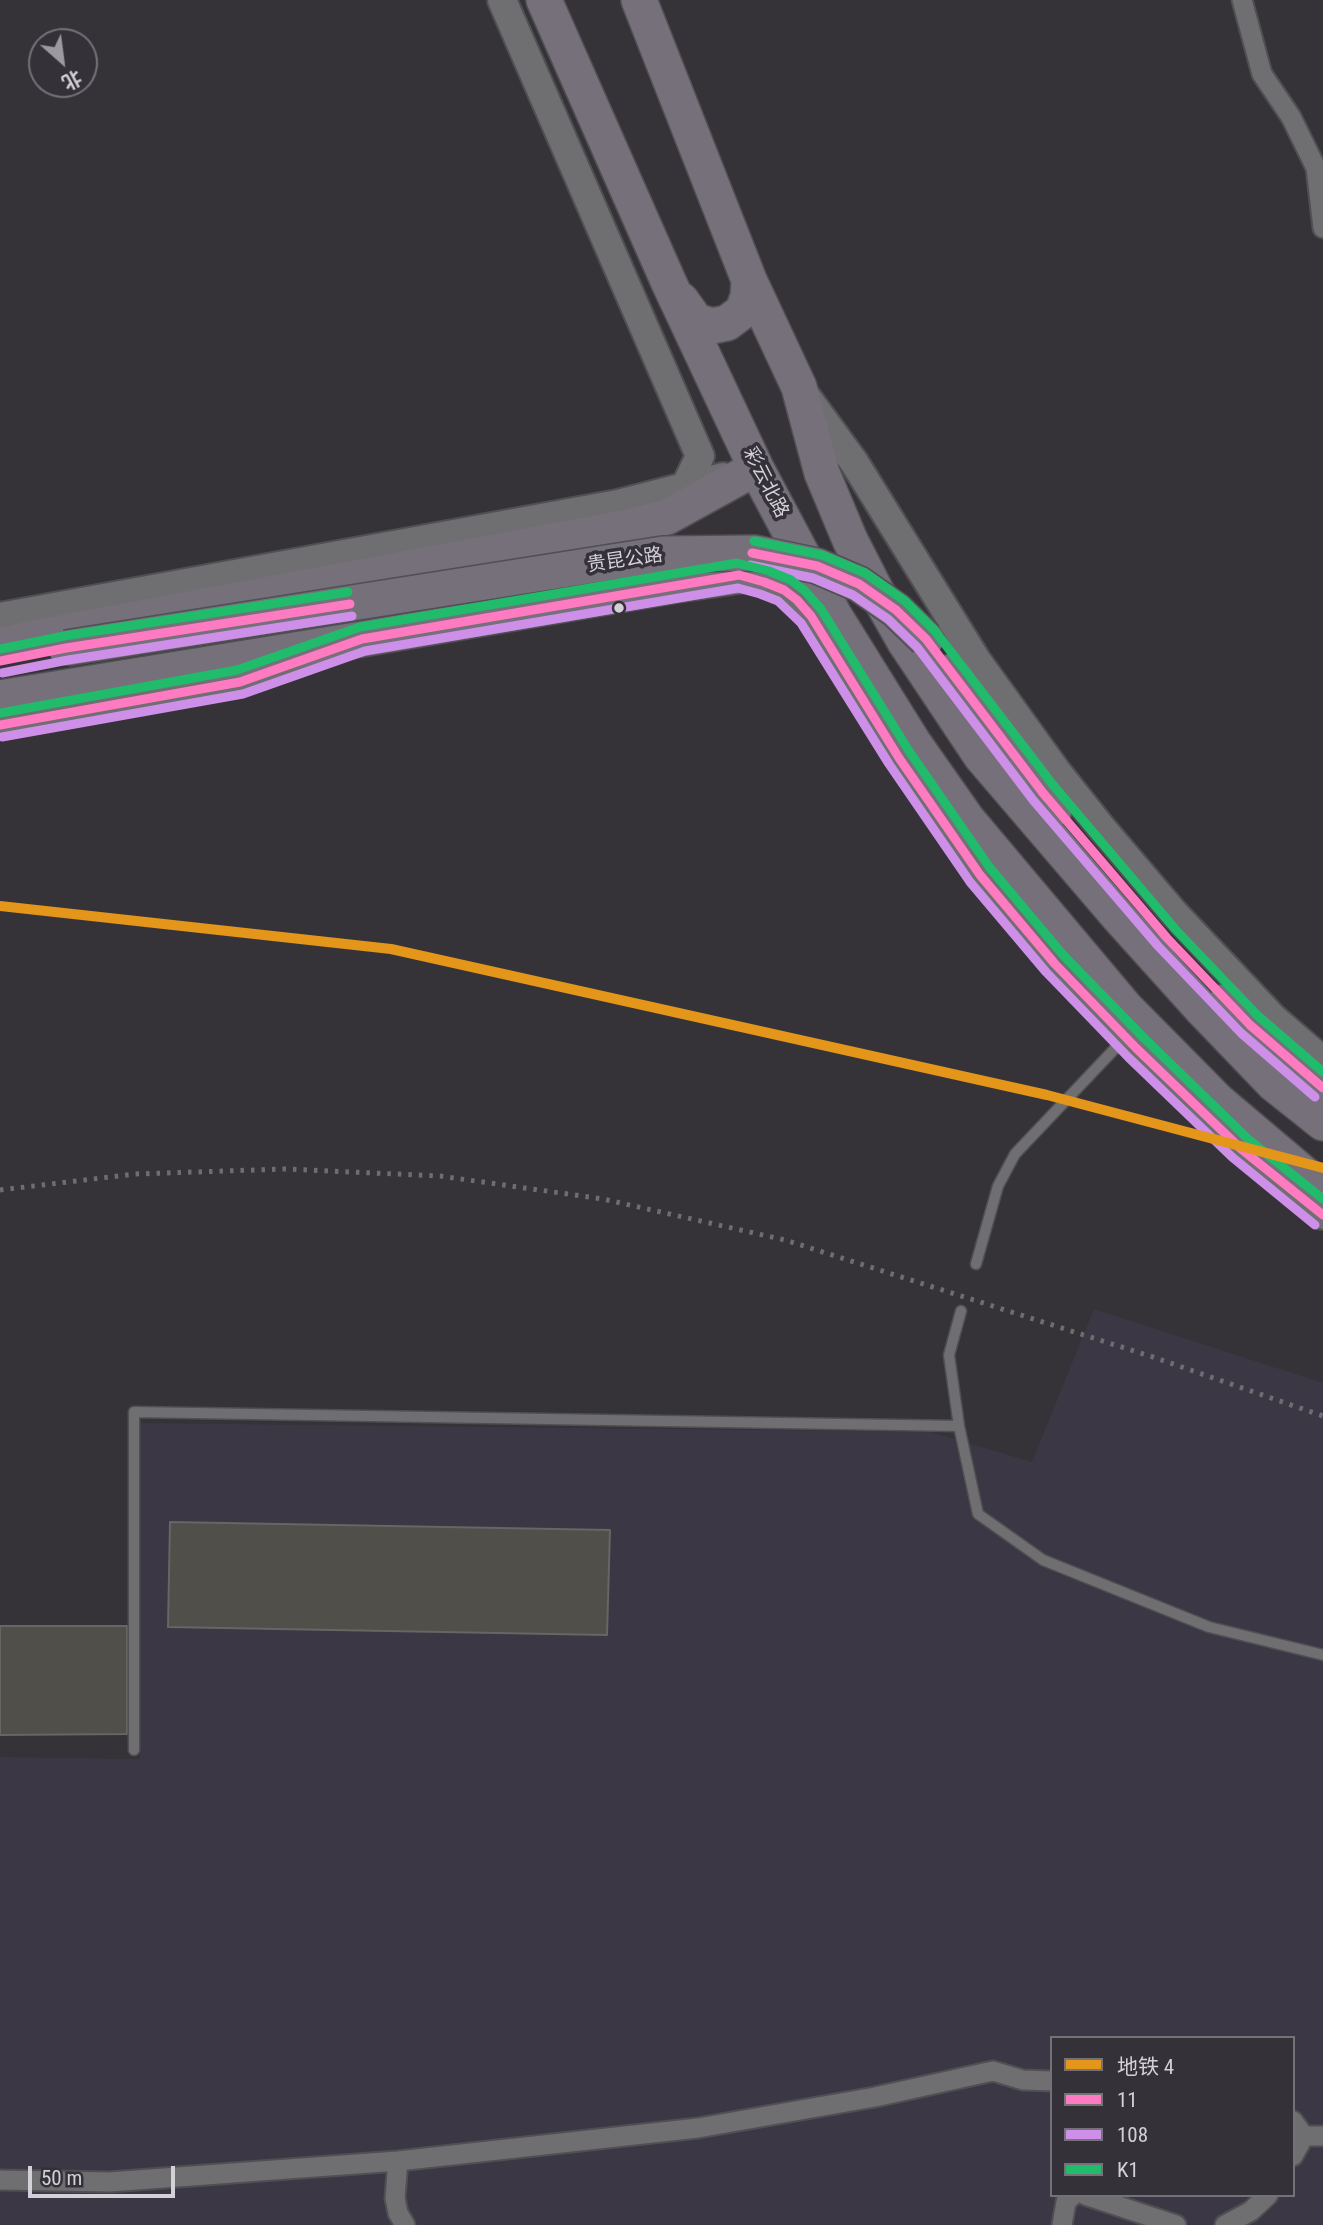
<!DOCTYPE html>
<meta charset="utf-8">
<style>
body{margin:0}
#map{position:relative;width:1323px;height:2225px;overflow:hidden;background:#353337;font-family:"Roboto Condensed","Noto Sans SC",sans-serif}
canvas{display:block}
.legend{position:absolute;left:1050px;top:2036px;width:245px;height:161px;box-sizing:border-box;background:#343139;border:2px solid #747178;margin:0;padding:9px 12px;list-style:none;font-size:21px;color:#d3d1d7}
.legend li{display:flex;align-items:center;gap:14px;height:35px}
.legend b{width:35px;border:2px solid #747178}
.north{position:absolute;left:28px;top:28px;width:70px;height:70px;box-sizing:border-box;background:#343139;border:2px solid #747178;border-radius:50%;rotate:152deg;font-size:19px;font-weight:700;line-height:28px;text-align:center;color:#d3d1d7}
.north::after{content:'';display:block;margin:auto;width:24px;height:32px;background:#9c9a9f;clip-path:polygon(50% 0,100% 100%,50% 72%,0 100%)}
.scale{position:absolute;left:28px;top:2166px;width:147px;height:32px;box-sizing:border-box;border:4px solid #d3d1d7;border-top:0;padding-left:9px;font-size:21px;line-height:24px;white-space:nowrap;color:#d3d1d7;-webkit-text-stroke:5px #343139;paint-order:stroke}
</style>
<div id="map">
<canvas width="1323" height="2225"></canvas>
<ul class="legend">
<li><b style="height:9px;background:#e4961a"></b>地铁 4</li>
<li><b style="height:9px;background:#fe7ac1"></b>11</li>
<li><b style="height:9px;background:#ce8fe9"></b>108</li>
<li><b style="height:9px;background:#20bc6c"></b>K1</li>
</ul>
<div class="north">北</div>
<div class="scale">50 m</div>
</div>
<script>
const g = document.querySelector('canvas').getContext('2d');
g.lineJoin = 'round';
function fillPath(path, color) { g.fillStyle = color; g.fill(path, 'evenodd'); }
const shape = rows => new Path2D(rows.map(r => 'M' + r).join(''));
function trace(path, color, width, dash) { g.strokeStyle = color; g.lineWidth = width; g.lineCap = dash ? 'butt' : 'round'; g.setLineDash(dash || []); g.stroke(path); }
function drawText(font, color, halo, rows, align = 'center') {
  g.font = font + ' "Roboto Condensed","Noto Sans SC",sans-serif'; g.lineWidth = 7; g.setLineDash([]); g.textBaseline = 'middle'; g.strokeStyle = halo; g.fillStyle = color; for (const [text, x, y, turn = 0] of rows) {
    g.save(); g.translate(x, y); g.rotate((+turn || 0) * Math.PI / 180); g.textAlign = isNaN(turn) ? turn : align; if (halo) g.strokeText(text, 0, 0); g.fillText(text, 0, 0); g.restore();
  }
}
const built = shape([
 [1094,1309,1323,1383,1323,2225,0,2225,0,1757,140,1759,139,1423,931,1432,1032,1462],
 [1052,2038,1293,2038,1293,2195,1052,2195]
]);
const building = shape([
 [170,1522,610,1530,607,1635,168,1627,170,1522],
 [0,1626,127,1626,127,1734,0,1735,0,1626]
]);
const lane = shape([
 [976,1264,998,1186,1015,1154,1124,1039],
 [961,1311,949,1355,959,1426,978,1514,1043,1560,1209,1627,1323,1655],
 [134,1750,134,1412,959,1426]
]);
const street = shape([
 [1242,0,1262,74,1291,117,1316,168,1323,228],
 [1293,2121,1304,2136,1323,2136],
 [1293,2156,1304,2136],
 [398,2161,395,2198,398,2213,405,2225],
 [0,2180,109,2182,398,2161,698,2128,875,2097,993,2071,1023,2080,1052,2081],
 [1085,2195,1176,2225],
 [1062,2225,1066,2202,1073,2195],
 [1225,2225,1251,2211,1268,2195]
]);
const secondary = shape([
 [502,0,700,456,685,487],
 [805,395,854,462,977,661,1057,772,1100,826,1174,913,1273,1018,1323,1061],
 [742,576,764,582,784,590,797,600,811,616,899,758,980,875,1055,964,1136,1048,1240,1148,1323,1215],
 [0,617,618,504,723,477],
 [0,725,240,682,304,660]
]);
const highway = shape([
 [544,0,669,283,756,468,834,615,913,742,967,819,1125,1007,1218,1101,1323,1190],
 [639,0,749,280,799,387,822,473,850,540,876,591,905,642,981,756,1118,916,1200,1007,1274,1084,1323,1123],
 [681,300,696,321,712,326,727,323,743,311,748,296,749,280],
 [0,646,33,638,628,527,667,517,756,468],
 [951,672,1055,808],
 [0,698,362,639,676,585,807,566],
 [1227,1001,1250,1025,1323,1088]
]);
const rail = shape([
 [0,1190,135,1174,285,1169,440,1176,603,1199,785,1240,1153,1357,1323,1416]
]);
const highwayBridge = shape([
 [66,648,663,554,755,553,817,566,859,584,896,610,926,639]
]);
const bus1 = shape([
 [752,553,817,566,859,584,896,610,926,639,1043,793,1167,938,1250,1025,1323,1088],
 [0,661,66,648,350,604],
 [0,725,240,682,362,639,739,575,764,582,784,590,797,600,811,616,899,758,980,875,1055,964,1136,1048,1240,1148,1323,1215]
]);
const bus2 = shape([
 [750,565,813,578,853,595,888,619,917,647,1033,800,1158,946,1241,1033,1315,1097],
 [2,673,68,660,352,616],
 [2,737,243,694,365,651,738,588,760,594,778,601,801,623,889,764,970,882,1046,972,1128,1057,1232,1157,1315,1225]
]);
const bus3 = shape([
 [754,541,822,555,865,573,905,601,935,631,1053,785,1176,930,1258,1016,1323,1072],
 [0,649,64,636,348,592],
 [0,713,237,670,360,627,737,563,769,571,791,580,805,591,821,609,909,751,990,868,1064,956,1145,1039,1248,1139,1323,1199]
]);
const metro1 = shape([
 [0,906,391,949,1047,1095,1323,1168]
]);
const markers = [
 [619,608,6,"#d3d1d7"]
];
const streetNames = [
 ["彩云北路",765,483,63],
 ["贵昆公路",625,561,-8]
];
fillPath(built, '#3c3745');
fillPath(building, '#514f49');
trace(building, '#666665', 2);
trace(lane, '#504f53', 13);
trace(street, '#504f53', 23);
trace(secondary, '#504f53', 32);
trace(highway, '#504f53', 38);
trace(lane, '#6f6e71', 10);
trace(street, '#6f6e71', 19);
trace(secondary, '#6f6e71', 28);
trace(highway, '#75707a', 35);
trace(rail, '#6e6d70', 5, [3.5, 7]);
trace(highwayBridge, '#504f53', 38, []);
trace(highwayBridge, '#75707a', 35);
trace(bus1, '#fe7ac1', 9);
trace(bus2, '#ce8fe9', 9);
trace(bus3, '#20bc6c', 9);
trace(metro1, '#e4961a', 10);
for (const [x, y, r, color] of markers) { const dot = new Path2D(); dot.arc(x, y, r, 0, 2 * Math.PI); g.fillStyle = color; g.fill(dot); trace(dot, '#343139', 2.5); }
drawText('19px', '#d3d1d7', '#343139', streetNames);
</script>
